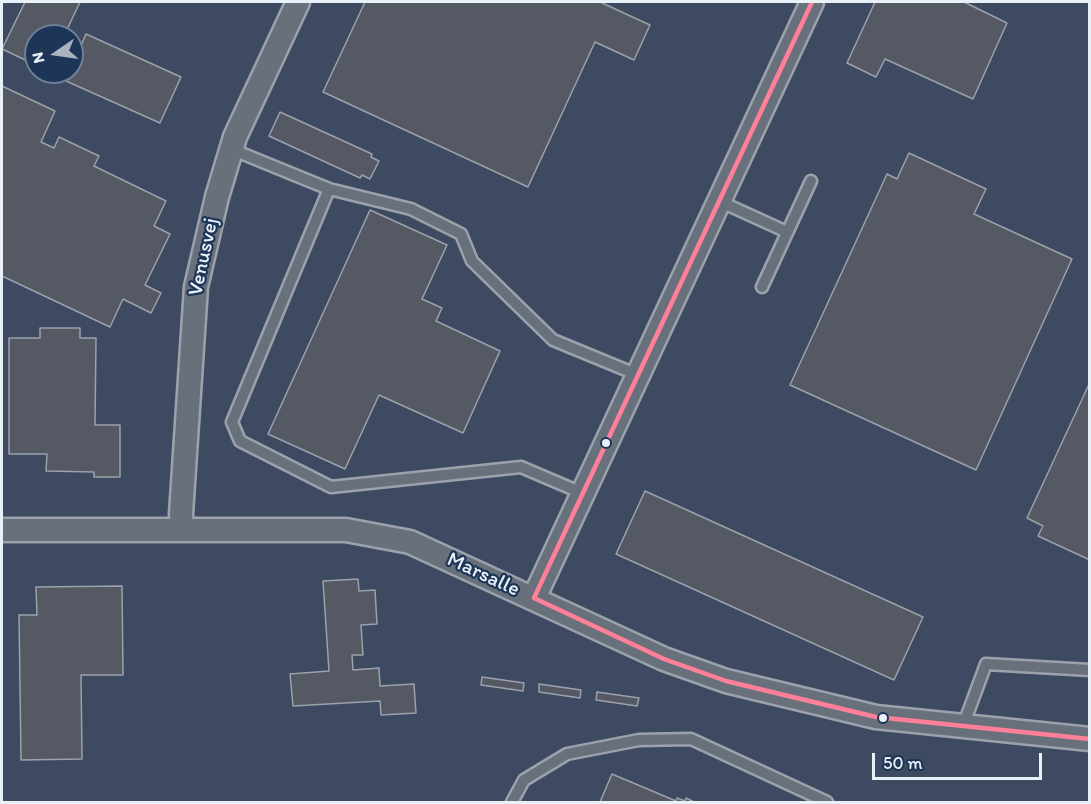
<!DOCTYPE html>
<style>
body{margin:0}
#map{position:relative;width:1091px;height:804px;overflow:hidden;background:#374252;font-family:Itim,sans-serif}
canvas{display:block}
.frame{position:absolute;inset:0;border:3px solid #e8f1f8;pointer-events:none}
.north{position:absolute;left:24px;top:24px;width:60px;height:60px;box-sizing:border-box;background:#1d3557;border:2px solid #6e8097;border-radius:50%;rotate:257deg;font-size:16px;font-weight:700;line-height:24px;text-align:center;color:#e8f1f8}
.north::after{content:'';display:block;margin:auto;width:21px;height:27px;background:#aab4be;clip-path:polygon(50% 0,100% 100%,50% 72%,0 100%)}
.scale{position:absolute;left:872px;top:753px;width:170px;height:27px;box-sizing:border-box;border:3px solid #e8f1f8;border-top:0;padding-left:8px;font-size:18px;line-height:21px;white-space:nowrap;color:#e8f1f8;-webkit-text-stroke:4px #1d3557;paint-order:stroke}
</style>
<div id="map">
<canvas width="1091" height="804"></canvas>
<div class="frame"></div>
<div class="north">N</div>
<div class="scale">50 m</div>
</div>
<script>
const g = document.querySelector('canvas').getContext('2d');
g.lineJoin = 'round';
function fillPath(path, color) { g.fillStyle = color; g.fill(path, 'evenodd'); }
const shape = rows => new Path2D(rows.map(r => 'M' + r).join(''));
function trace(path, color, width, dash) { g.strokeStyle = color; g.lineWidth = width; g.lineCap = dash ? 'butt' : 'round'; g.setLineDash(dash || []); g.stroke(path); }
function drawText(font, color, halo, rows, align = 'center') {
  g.font = font + ' Itim,sans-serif'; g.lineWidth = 4.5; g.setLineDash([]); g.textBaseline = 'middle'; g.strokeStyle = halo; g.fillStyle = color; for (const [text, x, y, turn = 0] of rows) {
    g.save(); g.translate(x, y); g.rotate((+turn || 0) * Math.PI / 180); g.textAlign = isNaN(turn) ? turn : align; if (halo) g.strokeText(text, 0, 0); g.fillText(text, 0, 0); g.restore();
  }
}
const built = shape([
 [2,2,1089,2,1089,802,2,802],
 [36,36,72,36,72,72,36,72]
]);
const building = shape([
 [25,2,80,2,64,36,36,36,36,65,2,49,25,2],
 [365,2,600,2,650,25,634,60,595,42,528,187,323,92,365,2],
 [875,2,964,2,1007,23,973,99,885,59,876,77,847,63,875,2],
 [86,34,181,77,160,123,66,81,70,72,72,72,72,66,86,34],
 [2,86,55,111,41,142,54,148,59,137,99,156,94,166,166,201,154,226,170,234,145,285,161,293,151,313,123,299,110,327,2,276,2,86],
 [280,112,372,154,371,157,379,161,370,179,362,175,360,178,269,136,280,112],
 [909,153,986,189,974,214,1072,259,976,470,790,385,887,174,897,179,909,153],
 [370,210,447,245,422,299,442,308,436,321,500,351,463,433,379,395,345,469,268,434,370,210],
 [40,328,80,328,80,338,96,338,95,425,120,425,120,477,94,477,94,472,46,471,47,454,9,454,9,338,40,338,40,328],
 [1090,382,1090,560,1038,536,1043,526,1027,518,1090,382],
 [645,491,923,617,894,680,616,554,645,491],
 [358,579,359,591,375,590,377,624,361,625,363,655,352,655,353,670,379,668,380,686,414,684,416,713,381,715,380,701,293,706,290,674,329,671,323,581,358,579],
 [122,586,123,675,81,675,82,759,21,760,19,615,37,615,36,587,122,586],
 [482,677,524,683,523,691,481,685,482,677],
 [539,684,581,690,580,698,539,692,539,684],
 [597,692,639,698,637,706,596,700,597,692],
 [612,774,676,801,677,798,685,801,686,798,694,802,600,802,612,774]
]);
const lane = shape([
 [231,149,329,189],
 [719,201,787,232],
 [762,287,811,181],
 [582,493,521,467,331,487,240,441,232,422,329,189,411,209,461,234,472,261,553,340,638,375],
 [963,726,986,664,1090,670],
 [512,802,524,780,567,754,639,740,691,739,827,802]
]);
const street = shape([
 [182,529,181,514,196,287,217,197,235,137,298,2],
 [2,530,346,530,410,542,664,659,726,681,876,717,1090,739],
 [534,598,812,2]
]);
const bus1 = shape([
 [812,2,534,598,664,659,726,681,876,717,1090,739]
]);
const markers = [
 [606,443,5,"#e8f1f8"],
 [883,718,5,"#e8f1f8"]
];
const streetNames = [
 ["Venusvej",204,257,-78],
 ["Marsalle",483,575,25]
];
fillPath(built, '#3e4962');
fillPath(building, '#555963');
trace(building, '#9ba2ab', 1.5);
trace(lane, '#9ba2ab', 15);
trace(street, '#9ba2ab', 27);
trace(lane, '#68717b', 10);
trace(street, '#68717b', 22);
trace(bus1, '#ff8098', 4.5);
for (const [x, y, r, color] of markers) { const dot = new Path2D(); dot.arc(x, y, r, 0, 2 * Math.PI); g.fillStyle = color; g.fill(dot); trace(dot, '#1d3557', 2); }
drawText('21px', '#e8f1f8', '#1d3557', streetNames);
</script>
